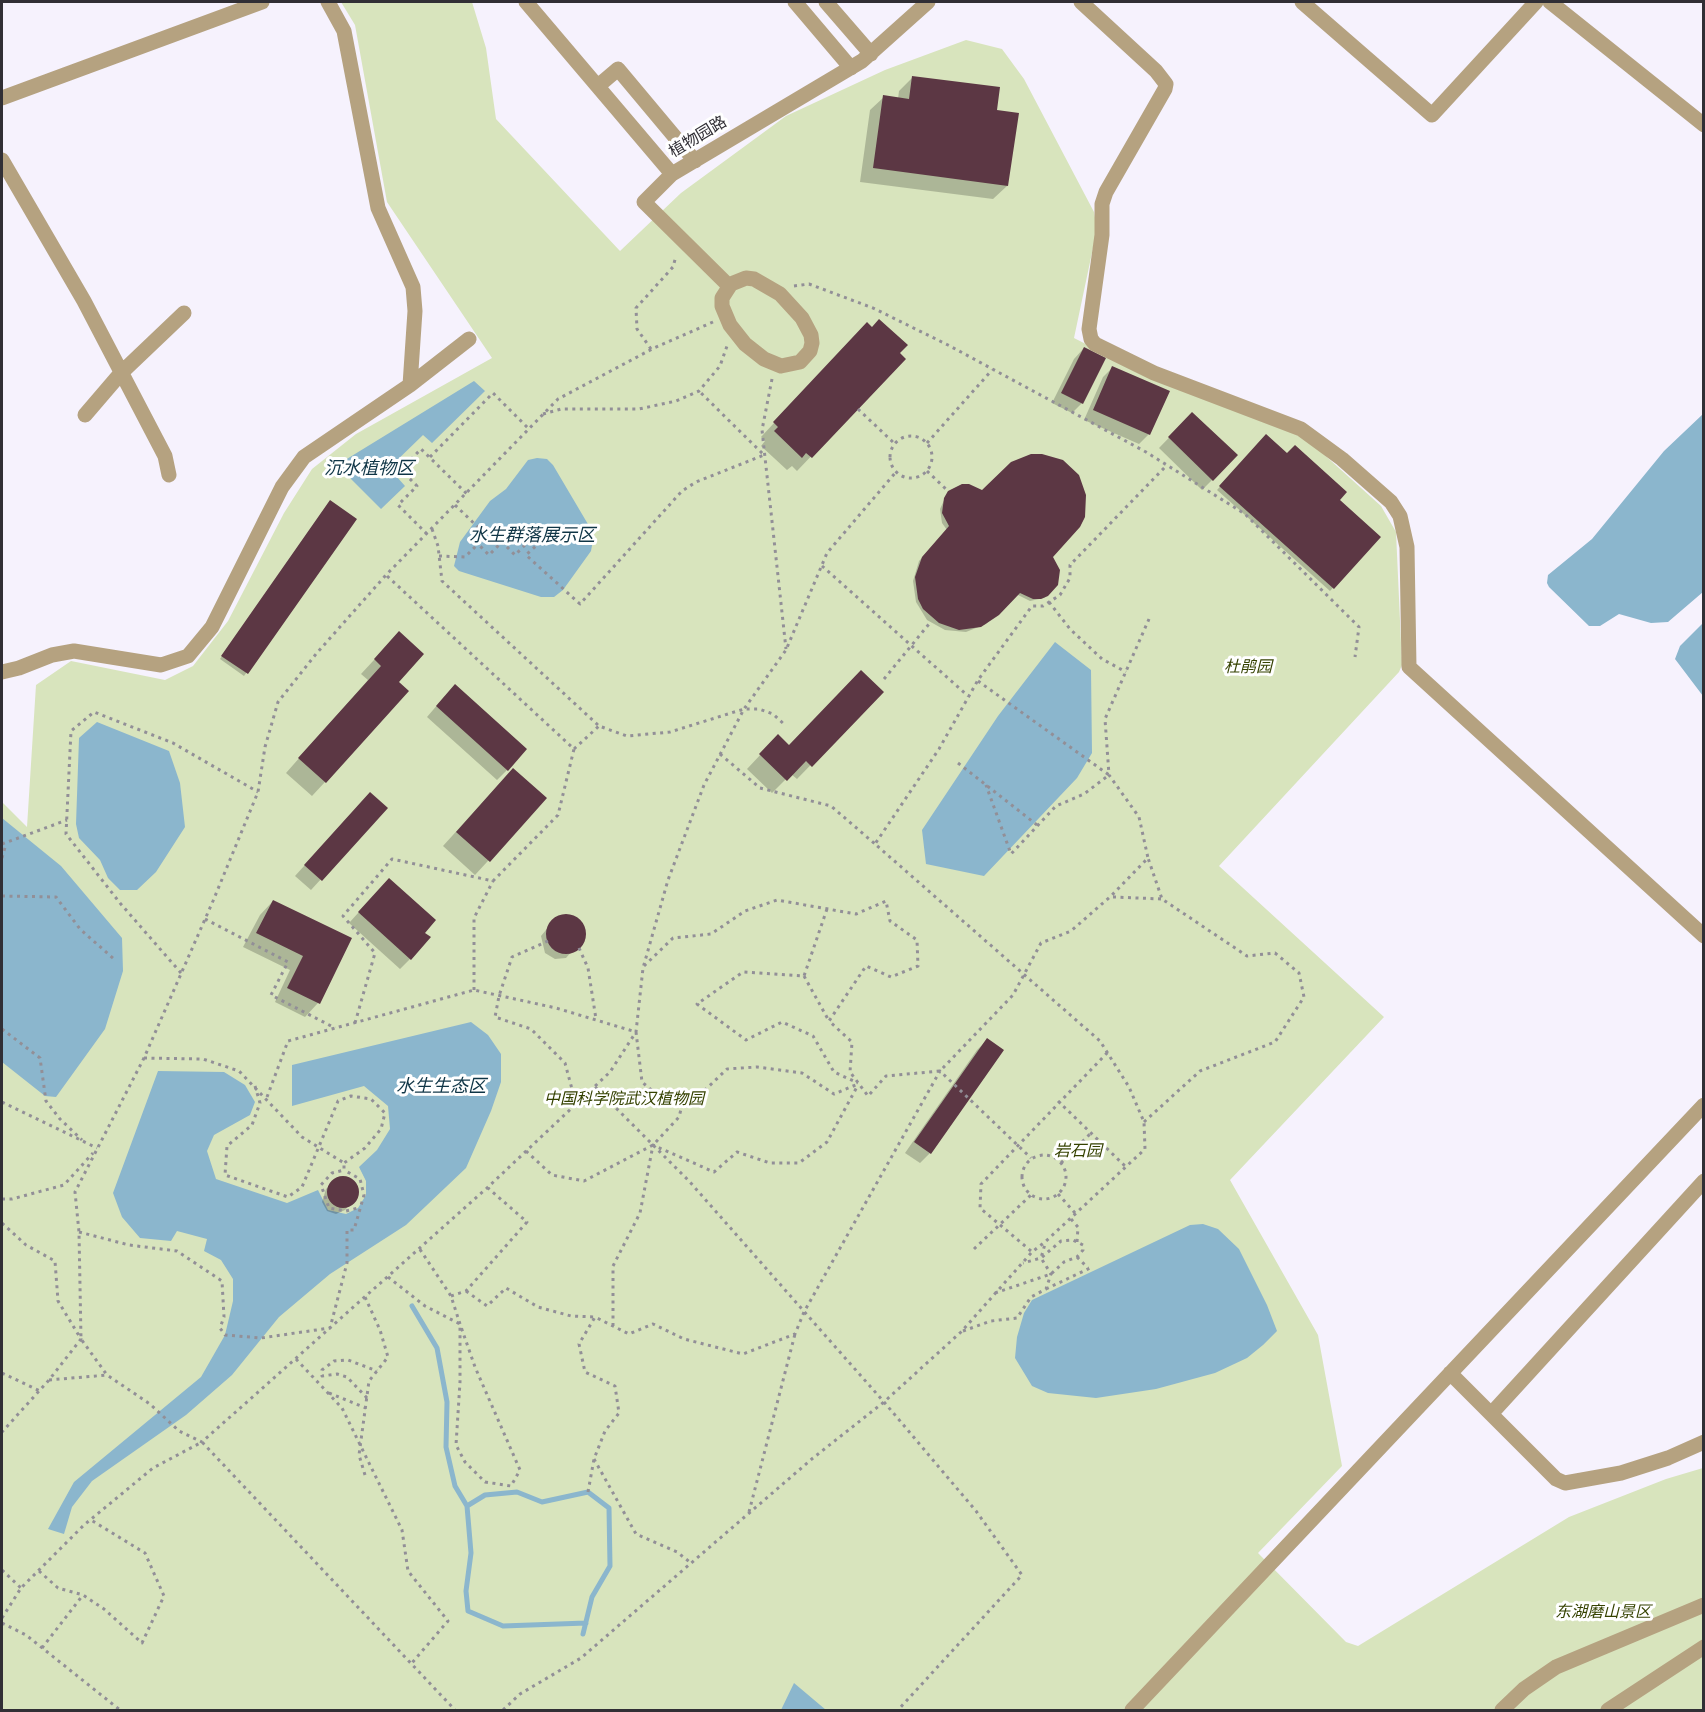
<!DOCTYPE html>
<meta charset="utf-8">
<style>
body{margin:0}
#map{position:relative;width:1705px;height:1712px;overflow:hidden;background:#f6f2fd;font-family:"IBM Plex Serif",serif}
canvas{display:block}
.frame{position:absolute;inset:0;border:3px solid #312f35;pointer-events:none}
</style>
<div id="map">
<canvas width="1705" height="1712"></canvas>
<div class="frame"></div>
</div>
<script>
const g = document.querySelector('canvas').getContext('2d');
g.lineJoin = 'round';
function fillPath(path, color) { g.fillStyle = color; g.fill(path, 'evenodd'); }
const shape = rows => new Path2D(rows.map(r => 'M' + r).join(''));
function trace(path, color, width, dash) { g.strokeStyle = color; g.lineWidth = width; g.lineCap = dash ? 'butt' : 'round'; g.setLineDash(dash || []); g.stroke(path); }
function drawText(font, color, halo, rows, align = 'center') {
  g.font = font + ' "IBM Plex Serif","Noto Sans SC",serif'; g.lineWidth = 6; g.setLineDash([]); g.textBaseline = 'middle'; g.strokeStyle = halo; g.fillStyle = color; for (const [text, x, y, turn = 0] of rows) {
    g.save(); g.translate(x, y); g.rotate((+turn || 0) * Math.PI / 180); g.textAlign = isNaN(turn) ? turn : align; if (halo) g.strokeText(text, 0, 0); g.fillText(text, 0, 0); g.restore();
  }
}
const green = shape([
 [341,2,472,2,486,48,496,119,620,251,681,193,786,116,885,70,966,40,1002,49,1024,79,1094,212,1097,229,1074,338,1164,384,1267,420,1309,441,1381,506,1396,532,1402,665,1399,672,1219,866,1384,1017,1230,1180,1318,1335,1342,1466,1258,1553,1346,1642,1358,1646,1569,1517,1666,1479,1703,1468,1703,1710,2,1710,2,802,27,827,36,685,71,661,165,680,193,666,228,621,284,513,312,469,356,434,492,358,387,202,355,25]
]);
const water = shape([
 [474,381,485,391,432,443,423,435,389,468,405,486,381,509,337,465],
 [1703,414,1703,592,1668,622,1651,623,1619,614,1600,626,1589,626,1549,587,1547,583,1548,575,1592,539,1664,451],
 [537,458,547,459,553,465,592,531,593,540,591,551,563,590,554,597,541,597,459,571,454,566,460,542,490,501,506,489,528,460],
 [1703,623,1703,696,1675,659,1680,646],
 [1055,642,1091,670,1092,753,1077,778,984,876,926,864,922,830,998,716],
 [97,722,169,751,180,783,185,827,156,872,137,890,120,890,108,878,100,860,79,838,76,824,79,738],
 [2,818,61,866,122,938,123,971,105,1029,56,1097,45,1096,2,1062],
 [471,1022,488,1035,501,1054,501,1082,491,1111,466,1168,406,1225,330,1274,279,1317,232,1375,186,1415,92,1481,72,1507,64,1534,48,1529,74,1482,201,1377,225,1335,233,1301,233,1279,221,1260,204,1251,207,1239,177,1231,171,1241,140,1238,122,1217,113,1193,158,1071,224,1072,245,1085,255,1102,250,1115,214,1135,207,1151,216,1179,287,1203,318,1190,328,1210,346,1214,358,1208,366,1195,366,1181,359,1167,377,1150,390,1129,388,1106,364,1086,292,1106,292,1065],
 [1203,1224,1218,1229,1239,1249,1267,1305,1277,1331,1263,1345,1247,1358,1215,1373,1156,1389,1096,1398,1048,1393,1032,1386,1015,1358,1017,1337,1024,1313,1032,1300,1190,1225],
 [794,1683,826,1710,781,1710]
]);
const shadow = shape([
 [913,77,995,111,1007,186,993,199,860,182,870,110,884,97,898,99,899,91],
 [853,338,898,353,904,359,797,471,792,466,787,470,761,446,765,441,761,437],
 [1084,348,1082,403,1072,413,1052,403,1074,359],
 [1113,367,1149,434,1139,444,1084,420,1103,377],
 [1192,414,1212,480,1202,490,1159,448],
 [1266,436,1379,537,1330,591,1217,490],
 [946,496,1051,557,1049,594,1044,598,1030,601,1016,594,986,624,966,632,945,630,927,620,916,602,913,581,919,561,947,530,942,523,940,509],
 [328,504,355,519,244,676,220,659],
 [386,647,397,682,325,782,312,796,286,773,368,680,361,674],
 [882,692,797,779,791,774,772,793,747,769,778,736,789,747],
 [445,696,507,770,497,780,427,717],
 [500,783,545,799,475,875,443,846],
 [360,804,386,808,311,890,295,876],
 [379,890,423,933,410,959,400,969,349,923],
 [273,901,350,939,318,1003,305,1017,275,1002,290,970,243,947,260,915],
 [573,917,582,925,584,937,566,958,555,959,545,953,541,936,555,919],
 [987,1040,1001,1050,930,1153,920,1163,905,1153,977,1050],
 [346,1178,354,1182,357,1195,345,1210,336,1214,327,1211,322,1202,326,1189,333,1182]
]);
const stream = shape([
 [412,1306,437,1348,447,1402,446,1447,455,1486,467,1506,471,1553,466,1591,468,1611,503,1626,586,1623],
 [467,1506,485,1495,517,1492,542,1502,588,1492,609,1508,610,1566,592,1597,583,1634]
]);
const building = shape([
 [912,76,1000,87,997,110,1019,113,1008,186,873,168,883,95,909,99],
 [879,319,908,345,900,353,906,359,812,458,806,453,802,458,774,431,778,427,773,422,867,322,872,327],
 [1084,347,1106,358,1083,404,1061,393],
 [1112,366,1170,391,1150,435,1093,410],
 [1192,412,1238,455,1213,481,1168,437],
 [1266,434,1287,453,1295,445,1347,492,1340,500,1381,537,1334,589,1219,486],
 [1031,454,1042,454,1063,460,1079,475,1086,495,1085,517,1080,527,1053,557,1060,570,1058,585,1048,596,1041,599,1033,599,1020,593,999,615,981,627,959,630,939,623,923,609,918,599,915,577,922,557,949,526,942,513,944,498,948,491,962,484,969,484,982,490,1011,462],
 [330,500,357,519,248,674,221,656],
 [399,631,424,654,399,682,409,691,326,783,298,758,381,666,374,659],
 [861,670,884,692,812,767,806,761,787,781,759,754,778,734,789,745],
 [455,684,527,749,508,771,436,706],
 [513,768,547,798,490,862,456,832],
 [370,792,388,808,322,881,304,865],
 [389,878,436,920,425,933,431,937,411,960,358,912],
 [273,900,352,938,320,1004,287,988,303,956,256,933],
 '546 934a20 20 0 1 1 40 0a20 20 0 1 1-40 0Z',
 [987,1038,1004,1050,931,1154,914,1142],
 '327 1192a16 16 0 1 1 32 0a16 16 0 1 1-32 0Z'
]);
const path = shape([
 [794,286,809,284,873,308,948,345,1146,452,1245,514,1359,627,1355,657],
 [713,322,654,348,558,399,386,575,316,654,278,702,265,747,258,792,213,901,144,1058,75,1192,79,1232,81,1339,107,1375,150,1404,179,1431,202,1442,487,1188,610,1072,636,1032,643,968,668,880,704,785,744,709,786,650,827,553,896,472],
 [651,349,637,329,636,308,673,267,676,256],
 [772,379,762,430,786,649],
 [858,409,895,444],
 [543,414,561,409,639,409,676,401,699,391,720,366,727,346],
 '890 457a21 21 0 1 1 42 0a21 21 0 1 1-42 0Z',
 [927,443,992,370],
 [430,457,493,393,529,429],
 [927,471,948,491],
 [455,505,484,533,475,541,489,555,502,542,515,555,531,539,537,545,526,555,580,604,682,491,696,482,764,455,699,391],
 [432,529,438,546,442,581,599,726,627,736,670,732,744,709,759,709,773,714,786,726],
 [427,534,398,505,417,486,401,470,421,449,467,494],
 [439,556,465,557,478,544],
 [822,566,968,696],
 [1049,602,1070,629,1102,659,1126,672],
 [884,679,929,624],
 [978,681,1109,775,1084,794,1056,806,1011,854,986,785],
 [574,749,599,726],
 [720,754,760,788,831,806,875,844],
 [958,763,1037,825],
 [2,844,67,820],
 [2,858,6,844],
 [2,896,56,897,80,929,115,960],
 [1113,897,1162,899],
 [827,909,804,976,743,972,697,1004,746,1040,782,1022,813,1036,834,1072,858,1083],
 [205,919,288,962,271,995,335,1028],
 [548,941,512,957,499,996,495,1017,531,1029,565,1063,576,1104],
 [579,948,588,968,596,1019],
 [644,966,673,938,711,934,745,911,777,900,856,914,886,901,890,921,917,940,918,966,891,977,866,966,829,1021,852,1042,850,1072,868,1096,886,1076,940,1071,1013,995,1041,943,1071,931,1111,896,1148,858,1139,817,1109,775,1105,719,1149,619],
 [181,973,120,903,66,834,71,731,94,712,173,743,258,792],
 [804,976,829,1021],
 [474,990,474,918,493,881],
 [355,1023,375,953,343,916,392,859,493,881,558,815,574,749,386,575],
 [2,1029,40,1058,46,1101,60,1119,82,1140],
 [144,1058,203,1059,239,1071,302,1137,344,1163,344,1170,332,1173,321,1185,329,1208,346,1211,358,1208],
 [255,1086,260,1103,252,1125,227,1146,225,1175,288,1197,302,1187,338,1101,351,1096,371,1099,385,1113,381,1129,365,1148,344,1163],
 [595,1087,689,1181,884,1402,976,1511,1022,1575,898,1710],
 [267,1097,288,1041,474,990,556,1008,636,1032,642,1082,662,1099,705,1090,727,1069,757,1067,802,1073,834,1094,858,1084],
 [1058,1101,1126,1167],
 [2,1102,97,1148],
 [1144,1122,1200,1071,1275,1042,1304,997,1299,973,1275,953,1247,956,1162,899,1148,858],
 [526,1151,552,1175,584,1181,653,1145,679,1117,685,1094],
 '1022 1177a22 22 0 1 1 44 0a22 22 0 1 1-44 0Z',
 [1061,1163,1091,1133],
 [1058,1194,1076,1214],
 [2,1199,12,1199,64,1185,93,1153],
 [1071,1219,1078,1227,1077,1242],
 [2,1223,26,1245,55,1261,58,1301,81,1339,49,1380,2,1432],
 [79,1232,129,1245,177,1251,222,1281,224,1317,220,1328,225,1335,261,1338,330,1328,347,1263,347,1230,354,1230,364,1195,360,1179,344,1170],
 [974,1249,1031,1195],
 [1031,1251,980,1208,981,1184,1108,1052],
 [1077,1257,1088,1268],
 [388,1277,425,1306,460,1324,460,1382,456,1445,465,1462,485,1482,511,1486,520,1470,475,1367,460,1324,451,1296,419,1248],
 [1046,1289,1092,1267],
 [466,1291,487,1306,506,1288,538,1307,571,1316,595,1317],
 [995,1293,1051,1274,1064,1262,1077,1257,1083,1250,1083,1245,1073,1240,1061,1241,1041,1258,1023,1263],
 [451,1296,466,1291,527,1222,488,1188],
 [613,1326,613,1266,640,1213,653,1145,714,1172,737,1152,770,1163,799,1163,827,1142,858,1085],
 [963,1331,991,1321,1017,1318,1031,1297,1046,1289,1051,1274,1041,1258,1045,1244],
 [296,1359,342,1408,402,1530,408,1571,448,1621,411,1664],
 [2,1373,40,1391],
 [49,1380,107,1375],
 [329,1393,366,1408],
 [367,1398,347,1377,337,1374,322,1376,322,1370,334,1361,348,1360,377,1371],
 [594,1459,636,1534,677,1552,691,1563],
 [365,1475,359,1455,369,1381,388,1357,380,1330,365,1297],
 [588,1492,594,1459,605,1431,619,1413,615,1386,585,1372,579,1344,595,1317,629,1334,653,1324,684,1339,743,1354,795,1334,804,1312,940,1071,1031,1158],
 [749,1512,795,1334],
 [2,1570,21,1588],
 [39,1571,58,1588,83,1595,104,1609,142,1643,164,1596,145,1553,91,1520],
 [2,1618,21,1588,84,1525,153,1468,202,1442,455,1710],
 [2,1623,26,1635,120,1710],
 [42,1648,83,1595],
 [503,1710,520,1694,581,1658,813,1458,884,1402,961,1332,1032,1252,1045,1242,1145,1149,1144,1122,1129,1087,1100,1041,875,844,939,749,978,680,1032,606,1043,606,1060,595,1070,578,1070,565,1167,465]
]);
const minor = shape([
 [328,2,344,31,378,208,413,287,415,311,410,385],
 [526,2,672,174],
 [795,2,851,68],
 [826,2,871,54],
 [1081,2,1156,71,1166,84,1165,89,1106,192,1102,204,1102,235,1089,329,1091,339,1095,344,1154,373,1301,429,1342,459,1391,502,1400,516,1407,547,1409,667,1704,936],
 [1302,2,1432,115,1536,2],
 [1550,2,1704,125],
 [598,86,618,69,695,161],
 [2,98,262,2],
 [2,160,84,301,165,456,169,475],
 [746,278,754,279,780,294,802,318,811,335,812,343,810,351,800,362,781,366,764,359,745,344,730,325,722,306,722,298,731,284,746,278],
 [729,286,644,202,672,174,862,61,928,2],
 [85,415,121,373,184,313],
 [2,672,19,668,52,655,74,651,161,665,188,656,212,627,282,487,304,457,410,385,469,339],
 [1450,1373,1556,1479,1565,1483,1621,1473,1668,1458,1704,1442],
 [1491,1414,1704,1181],
 [1132,1710,1704,1105],
 [1502,1710,1524,1689,1556,1667,1704,1605],
 [1608,1710,1704,1647]
]);
const streetNames = [
 ["植物园路",698,137,-31]
];
const parkNames = [
 ["杜鹃园",1248,667],
 ["中国科学院武汉植物园",624,1099],
 ["岩石园",1078,1151],
 ["东湖磨山景区",1603,1612]
];
const waterNames = [
 ["沉水植物区",369,469],
 ["水生群落展示区",532,536],
 ["水生生态区",441,1087]
];
fillPath(green, '#d8e4bd');
fillPath(water, '#8bb6cd');
fillPath(shadow, '#0003');
trace(stream, '#8bb6cd', 5);
fillPath(building, '#5c3744');
trace(path, '#928f97', 3, [3, 4.5]);
trace(minor, '#b5a280', 15);
drawText('16px', '#312f35', '#fff', streetNames);
drawText('italic 16px', '#354200', '#fff', parkNames);
drawText('italic 18px', '#0f3546', '#fff', waterNames);
</script>
